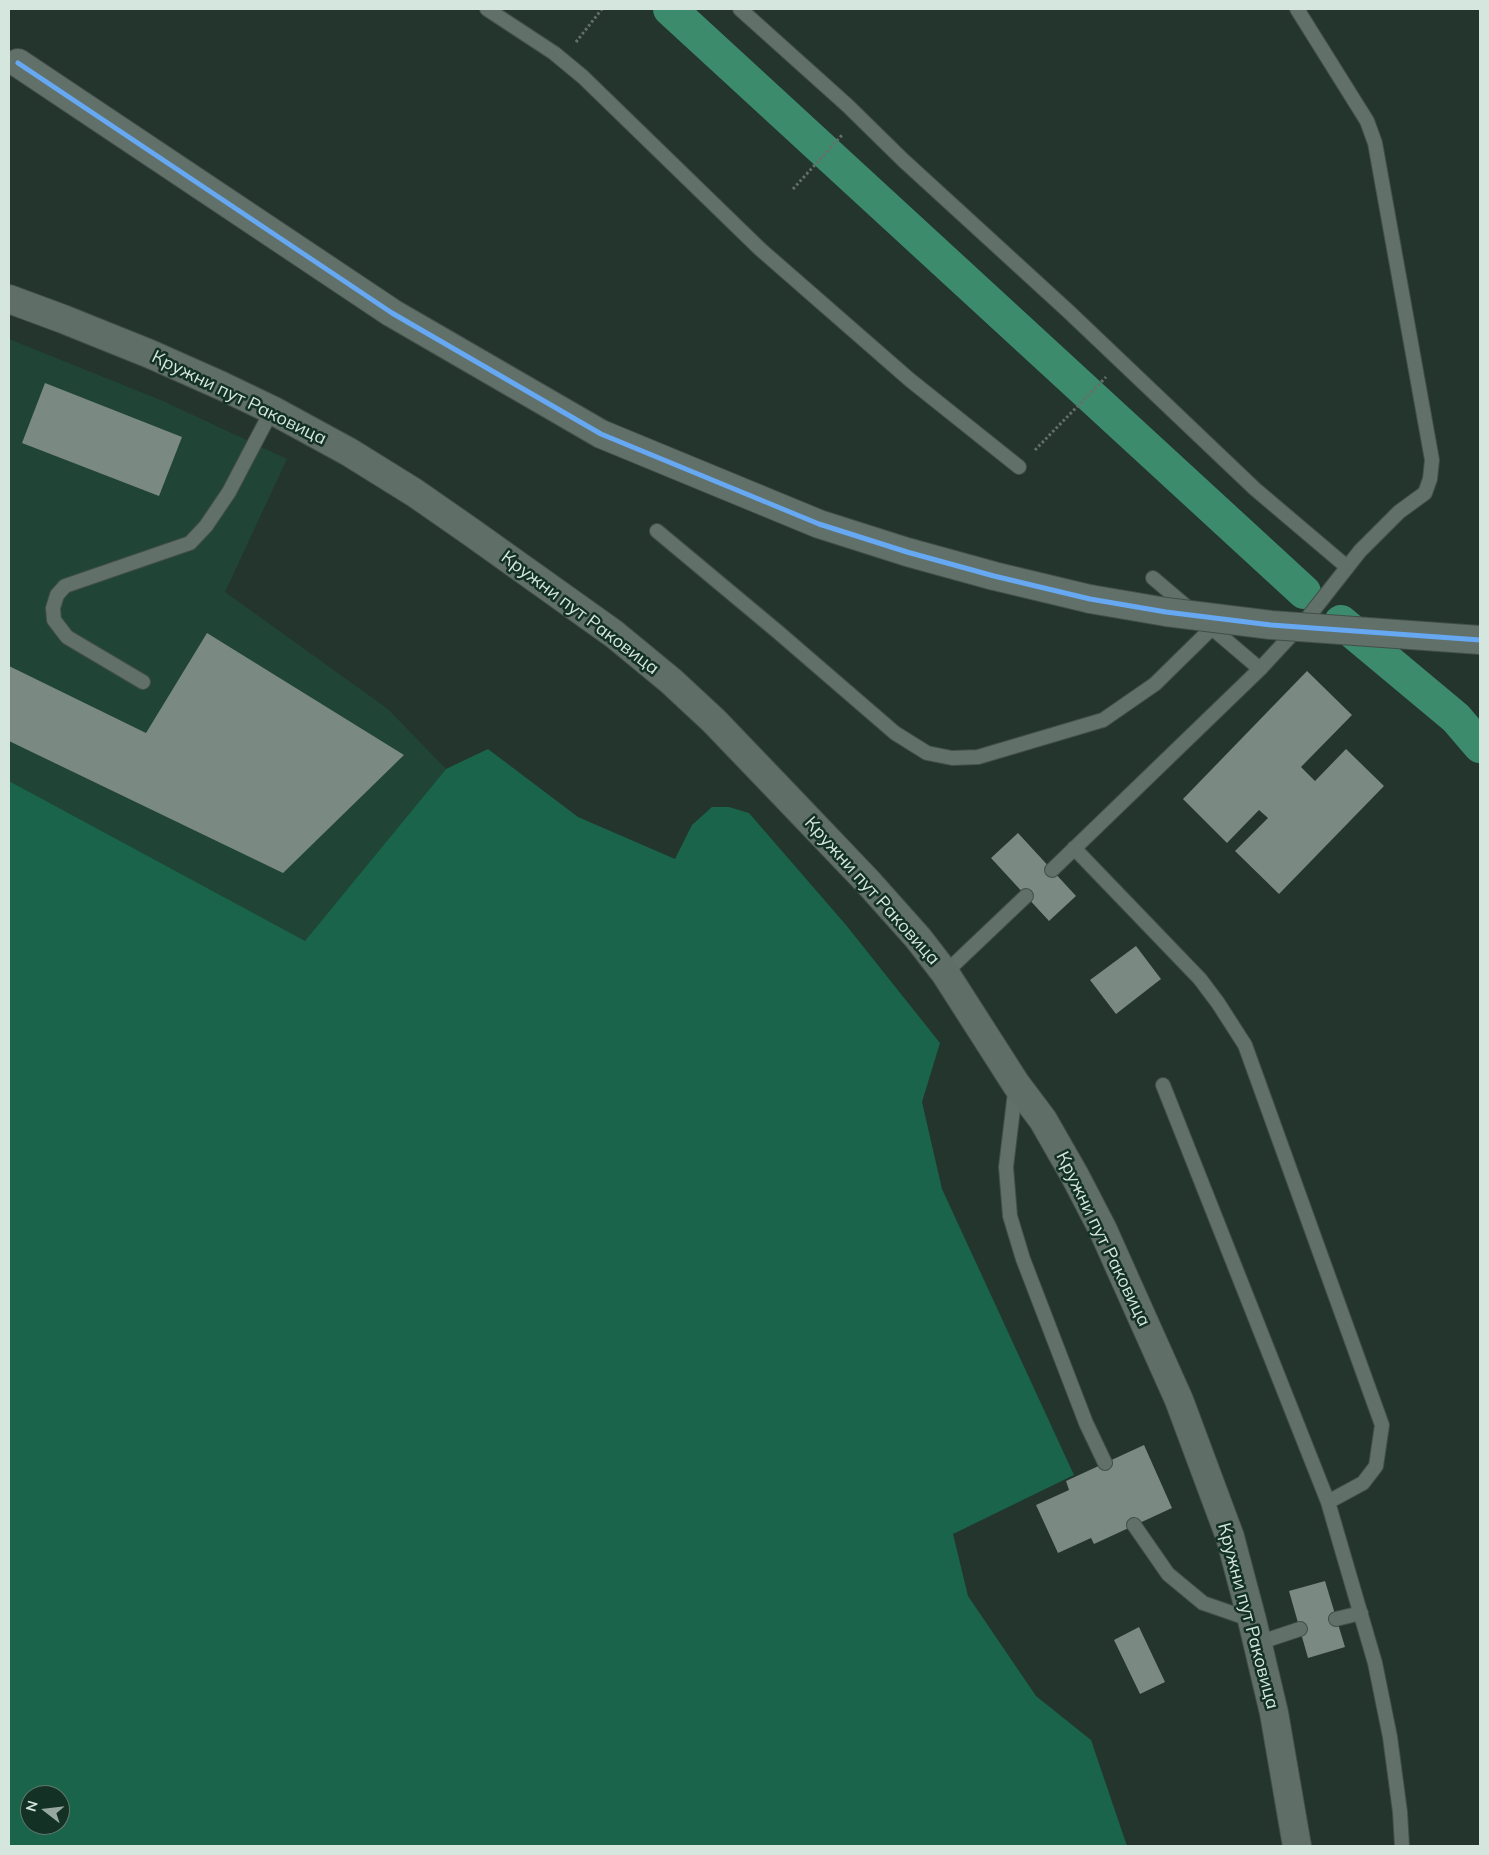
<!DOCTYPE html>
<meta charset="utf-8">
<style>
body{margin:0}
#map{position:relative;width:1489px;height:1855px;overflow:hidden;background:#24352e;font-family:Mulish,sans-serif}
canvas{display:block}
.frame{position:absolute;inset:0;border:10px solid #d5e6de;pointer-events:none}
.north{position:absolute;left:20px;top:1785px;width:50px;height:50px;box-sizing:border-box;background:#143125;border:1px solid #61796f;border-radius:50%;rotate:286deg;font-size:14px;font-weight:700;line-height:20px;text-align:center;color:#d5e6de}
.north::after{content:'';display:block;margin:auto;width:18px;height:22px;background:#97a8a0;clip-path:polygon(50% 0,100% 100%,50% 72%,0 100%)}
</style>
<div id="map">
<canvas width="1489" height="1855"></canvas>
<div class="frame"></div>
<div class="north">N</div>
</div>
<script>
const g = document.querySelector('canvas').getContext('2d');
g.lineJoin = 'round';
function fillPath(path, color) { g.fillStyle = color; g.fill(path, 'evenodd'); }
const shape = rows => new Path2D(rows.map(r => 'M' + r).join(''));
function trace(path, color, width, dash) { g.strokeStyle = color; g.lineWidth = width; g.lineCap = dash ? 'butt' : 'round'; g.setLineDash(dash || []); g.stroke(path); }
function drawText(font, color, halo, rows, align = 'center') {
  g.font = font + ' Mulish,sans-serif'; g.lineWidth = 5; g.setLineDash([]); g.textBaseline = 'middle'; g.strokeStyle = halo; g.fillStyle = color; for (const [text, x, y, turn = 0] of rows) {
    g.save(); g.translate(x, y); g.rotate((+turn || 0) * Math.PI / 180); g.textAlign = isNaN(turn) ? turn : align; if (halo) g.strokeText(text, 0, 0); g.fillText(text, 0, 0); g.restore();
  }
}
const built = shape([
 [9,339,163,401,287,459,225,592,388,709,446,769,305,942,9,781]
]);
const green = shape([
 [488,749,578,817,675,859,692,825,712,807,729,807,749,813,846,925,940,1043,922,1102,942,1189,1074,1475,953,1534,968,1596,1036,1696,1091,1740,1127,1846,9,1846,9,781,305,941,446,769],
 [30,1795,60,1795,60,1825,30,1825]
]);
const canal = shape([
 [670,9,1304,592],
 [1341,622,1456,718,1480,746]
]);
const building = shape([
 [45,383,182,437,159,496,22,443],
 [207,633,404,755,283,873,9,741,9,666,146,733],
 [1307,671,1352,715,1301,767,1315,781,1346,749,1384,786,1279,894,1235,851,1268,818,1259,810,1227,843,1183,799],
 [1018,833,1076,896,1049,921,991,858],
 [1136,946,1161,979,1116,1014,1090,980],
 [1144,1445,1172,1508,1094,1544,1091,1538,1058,1553,1036,1505,1069,1490,1066,1481],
 [1325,1581,1345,1647,1308,1658,1289,1591],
 [1139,1627,1165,1682,1140,1694,1114,1640]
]);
const path = shape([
 [576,42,602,9],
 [793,189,843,134],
 [1035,450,1106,377]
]);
const lane = shape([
 [487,9,554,53,583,77,760,249,910,380,1019,467],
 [740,9,848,106,903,160,1068,311,1255,489,1347,567],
 [657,531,778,632,895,733,927,753,952,758,978,757,1103,720,1155,684,1212,628],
 [1153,578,1260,669],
 [143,682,67,637,54,620,53,608,57,595,65,586,190,543,206,526,229,492,272,410],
 [1074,848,1200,979,1218,1003,1245,1045,1382,1425,1376,1466,1363,1483,1328,1502],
 [1052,870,1260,669,1309,616,1360,551,1399,512,1425,493,1430,479,1432,460,1375,143,1367,121,1297,9],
 [945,973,1026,896],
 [1016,1084,1006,1167,1010,1216,1023,1259,1086,1423,1105,1463],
 [1163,1085,1328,1502,1375,1663,1390,1737,1400,1812,1402,1846],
 [1134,1525,1168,1574,1203,1603,1252,1620],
 [1336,1619,1361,1613],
 [1258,1643,1300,1629]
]);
const street = shape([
 [18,63,392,313,601,434,819,524,907,552,994,576,1090,599]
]);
const secondary = shape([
 [9,299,63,319,150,354,222,386,272,410,349,452,415,493,471,532,614,634,671,681,714,721,784,794,868,882,918,938,945,973,1016,1084,1043,1120,1075,1176,1103,1230,1179,1400,1230,1537,1252,1620,1274,1713,1297,1846]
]);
const streetBridge = shape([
 [1090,599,1166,612,1271,625,1480,640]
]);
const cycleway = shape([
 [18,63,392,313,601,434,819,524,907,552,994,576,1090,599,1166,612,1271,625,1480,640]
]);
const streetNames = [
 ["Кружни пут Раковица",239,398,26],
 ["Кружни пут Раковица",580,613,37],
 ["Кружни пут Раковица",872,891,48],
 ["Кружни пут Раковица",1103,1239,64],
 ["Кружни пут Раковица",1248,1616,75]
];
fillPath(built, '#204435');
fillPath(green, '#19644a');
trace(canal, '#3d8b6d', 34);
fillPath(building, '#7a8982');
trace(lane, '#424f4a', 16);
trace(street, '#424f4a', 30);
trace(secondary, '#424f4a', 30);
trace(path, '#65706a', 3, [2.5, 2.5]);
trace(lane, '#62706a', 14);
trace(street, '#62706a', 28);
trace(secondary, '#606e68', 28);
trace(streetBridge, '#424f4a', 30, []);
trace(streetBridge, '#62706a', 28);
trace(cycleway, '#66a8f1', 5);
drawText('18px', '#d5e6de', '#143125', streetNames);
</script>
